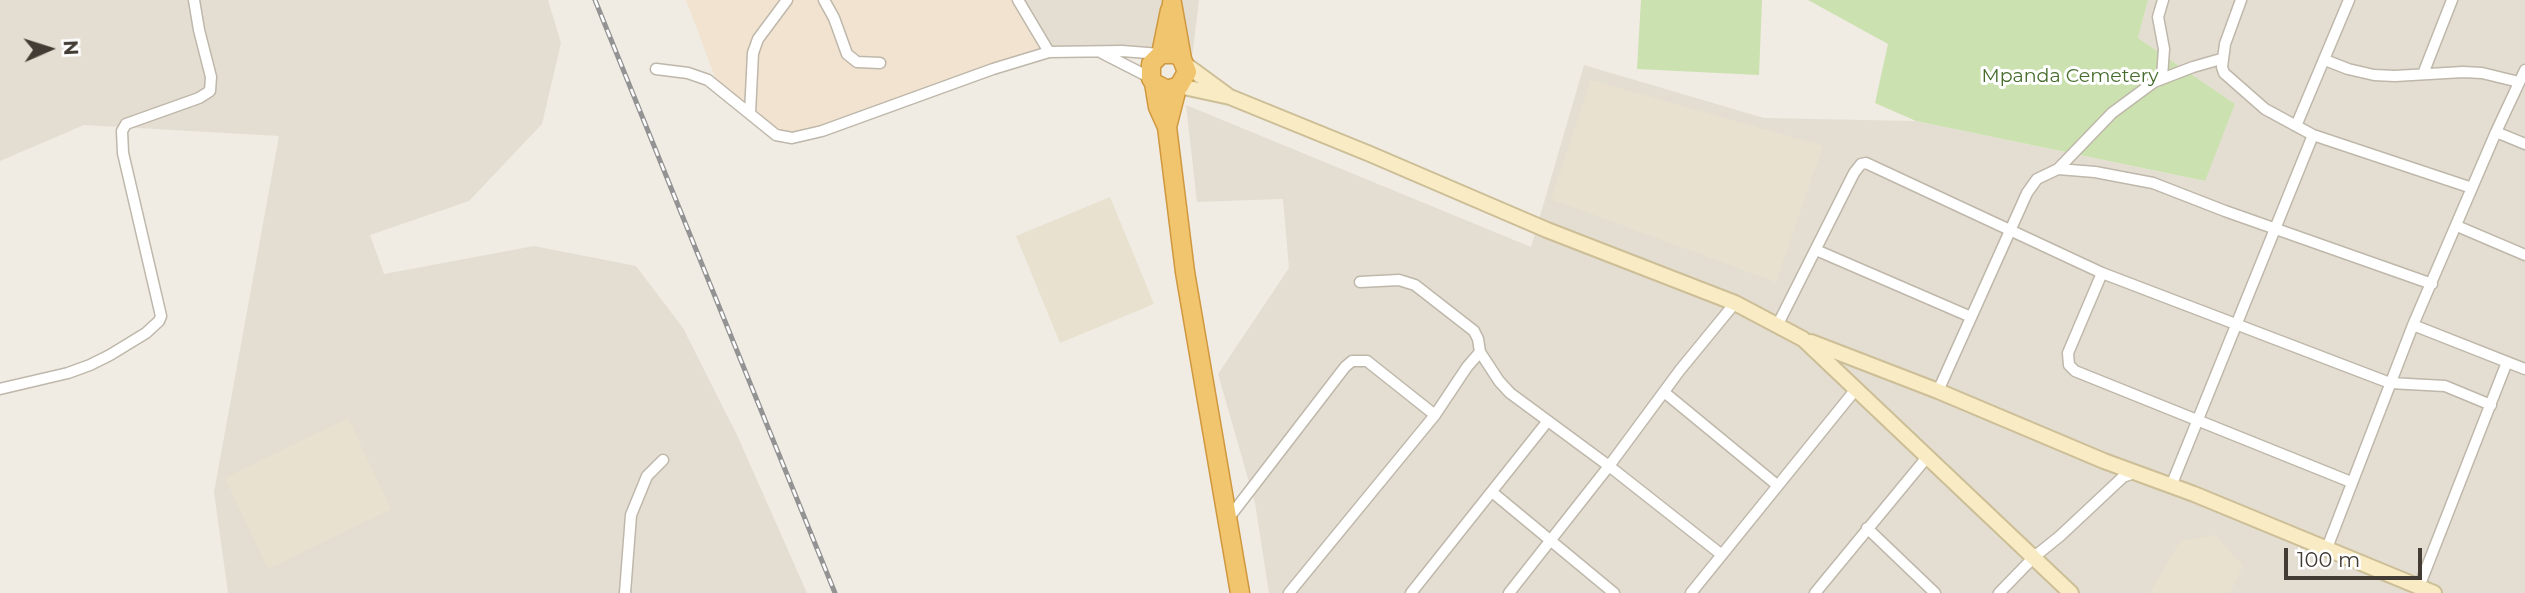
<!DOCTYPE html>
<style>
body{margin:0}
#map{position:relative;width:2525px;height:593px;overflow:hidden;background:#f0ece4;font-family:Montserrat,sans-serif}
canvas{display:block}
.north{position:absolute;left:14px;top:14px;width:70px;height:70px;-webkit-text-stroke:5px #fff;paint-order:stroke;rotate:87deg;font-size:19px;font-weight:700;line-height:28px;text-align:center;color:#423c34}
.north::after{content:'';display:block;margin:auto;width:24px;height:32px;background:#423c34;clip-path:polygon(50% 0,100% 100%,50% 72%,0 100%)}
.scale{position:absolute;left:2284px;top:548px;width:138px;height:32px;box-sizing:border-box;border:4px solid #423c34;border-top:0;padding-left:9px;font-size:21px;line-height:24px;white-space:nowrap;color:#423c34;-webkit-text-stroke:5px #fff;paint-order:stroke}
</style>
<div id="map">
<canvas width="2525" height="593"></canvas>
<div class="north">N</div>
<div class="scale">100 m</div>
</div>
<script>
const g = document.querySelector('canvas').getContext('2d');
g.lineJoin = 'round';
function fillPath(path, color) { g.fillStyle = color; g.fill(path, 'evenodd'); }
const shape = rows => new Path2D(rows.map(r => 'M' + r).join(''));
function trace(path, color, width, dash) { g.strokeStyle = color; g.lineWidth = width; g.lineCap = dash ? 'butt' : 'round'; g.setLineDash(dash || []); g.stroke(path); }
function drawText(font, color, halo, rows, align = 'center') {
  g.font = font + ' Montserrat,sans-serif'; g.lineWidth = 6; g.setLineDash([]); g.textBaseline = 'middle'; g.strokeStyle = halo; g.fillStyle = color; for (const [text, x, y, turn = 0] of rows) {
    g.save(); g.translate(x, y); g.rotate((+turn || 0) * Math.PI / 180); g.textAlign = isNaN(turn) ? turn : align; if (halo) g.strokeText(text, 0, 0); g.fillText(text, 0, 0); g.restore();
  }
}
const residential = shape([
 [0,0,548,0,561,43,542,124,469,201,370,235,384,274,534,246,636,266,683,328,737,435,807,593,228,593,214,492,279,136,84,125,0,161],
 [1018,0,1199,0,1192,58,1049,52],
 [2148,0,2525,0,2525,593,1269,593,1255,503,1218,374,1289,268,1283,199,1197,202,1186,105,1531,247,1584,65,1764,118,1916,121,2204,181,2235,104,2138,38]
]);
const commercial = shape([
 [686,0,1018,0,1049,52,822,131,776,135,719,88]
]);
const education = shape([
 [1591,80,1823,146,1776,282,1551,199],
 [1110,197,1154,304,1060,343,1016,236],
 [348,418,391,509,268,569,225,478],
 [2215,535,2243,566,2230,593,2150,593,2180,541]
]);
const green = shape([
 [1641,0,1762,0,1759,75,1637,69],
 [1808,0,2148,0,2138,38,2235,104,2205,181,1916,121,1875,103,1888,44]
]);
const street = shape([
 [824,0,834,18,847,54,857,62,880,63],
 [1018,0,1049,52],
 [2241,0,2225,44,2222,67,2224,73,2265,109,2313,135,2472,188],
 [1102,53,1151,78],
 [2325,60,2348,69,2374,75,2395,76,2463,72,2482,73,2519,82],
 [656,69,688,73,708,80,776,135,792,138,822,131,993,69,1049,52,1122,51,1160,54],
 [2423,74,2452,0],
 [2162,77,2164,49,2158,17,2163,0],
 [750,113,753,53,758,39,787,0],
 [2296,126,2349,0],
 [2496,132,2525,144],
 [2058,169,2112,113,2154,82,2193,67,2221,59],
 [2457,226,2525,255],
 [1816,250,1971,317],
 [2102,273,2068,353,2069,365,2075,371,2351,482],
 [1360,282,1399,280,1415,285,1474,331,1478,339,1480,352,1499,381,1510,393,1609,466,1722,555],
 [2413,325,2525,369],
 [1777,326,1854,173,1861,164,1866,163,2102,273,2390,383,2445,386,2491,405],
 [0,389,68,373,90,365,110,355,146,333,159,321,161,316,123,153,122,131,126,124,199,98,210,91,211,77,199,30,194,0],
 [1938,391,2027,193,2037,179,2058,169,2095,172,2153,183,2225,211,2432,284],
 [1664,392,1777,485],
 [2171,486,2313,135],
 [1492,492,1614,593],
 [1228,519,1345,367,1352,361,1367,361,1435,415],
 [1867,528,1935,593],
 [2327,548,2413,325,2496,132,2525,70],
 [2419,587,2507,362],
 [625,593,631,515,647,476,663,460],
 [1289,593,1435,415,1467,367,1480,352],
 [1411,593,1547,422],
 [1509,593,1609,466,1680,370,1735,303],
 [1691,593,1856,389],
 [1815,593,1928,456],
 [1999,593,2034,557,2060,536,2123,477,2131,474]
]);
const secondary = shape([
 [1186,65,1227,95],
 [1179,86,1230,97,1370,154,1547,230,1735,303,1803,339,2071,593],
 [1811,342,1938,391,2104,461,2194,494,2434,593]
]);
const highway = shape([
 [1172,3,1182,59],
 [1161,54,1170,10],
 [1154,83,1167,90,1179,86,1187,72,1182,59,1176,54,1161,54,1151,64,1151,78,1154,83,1158,107,1167,127,1185,272,1240,593],
 [1167,127,1177,88]
]);
const rail = shape([
 [595,0,835,593]
]);
const parkNames = [
 ["Mpanda Cemetery",2070,76]
];
fillPath(residential, '#e4ded2');
fillPath(commercial, '#f1e3d0');
fillPath(education, '#e8e1cf');
fillPath(green, '#cbe1af');
trace(street, '#beb7aa', 13);
trace(secondary, '#ccbe96', 18);
trace(highway, '#cf983f', 21);
trace(street, '#fff', 10);
trace(secondary, '#f9ecc5', 14);
trace(highway, '#f1c46e', 18);
trace(rail, '#939393', 5);
trace(rail, '#fff', 2.5, [8]);
drawText('19px', '#466d2d', '#fff', parkNames);
</script>
